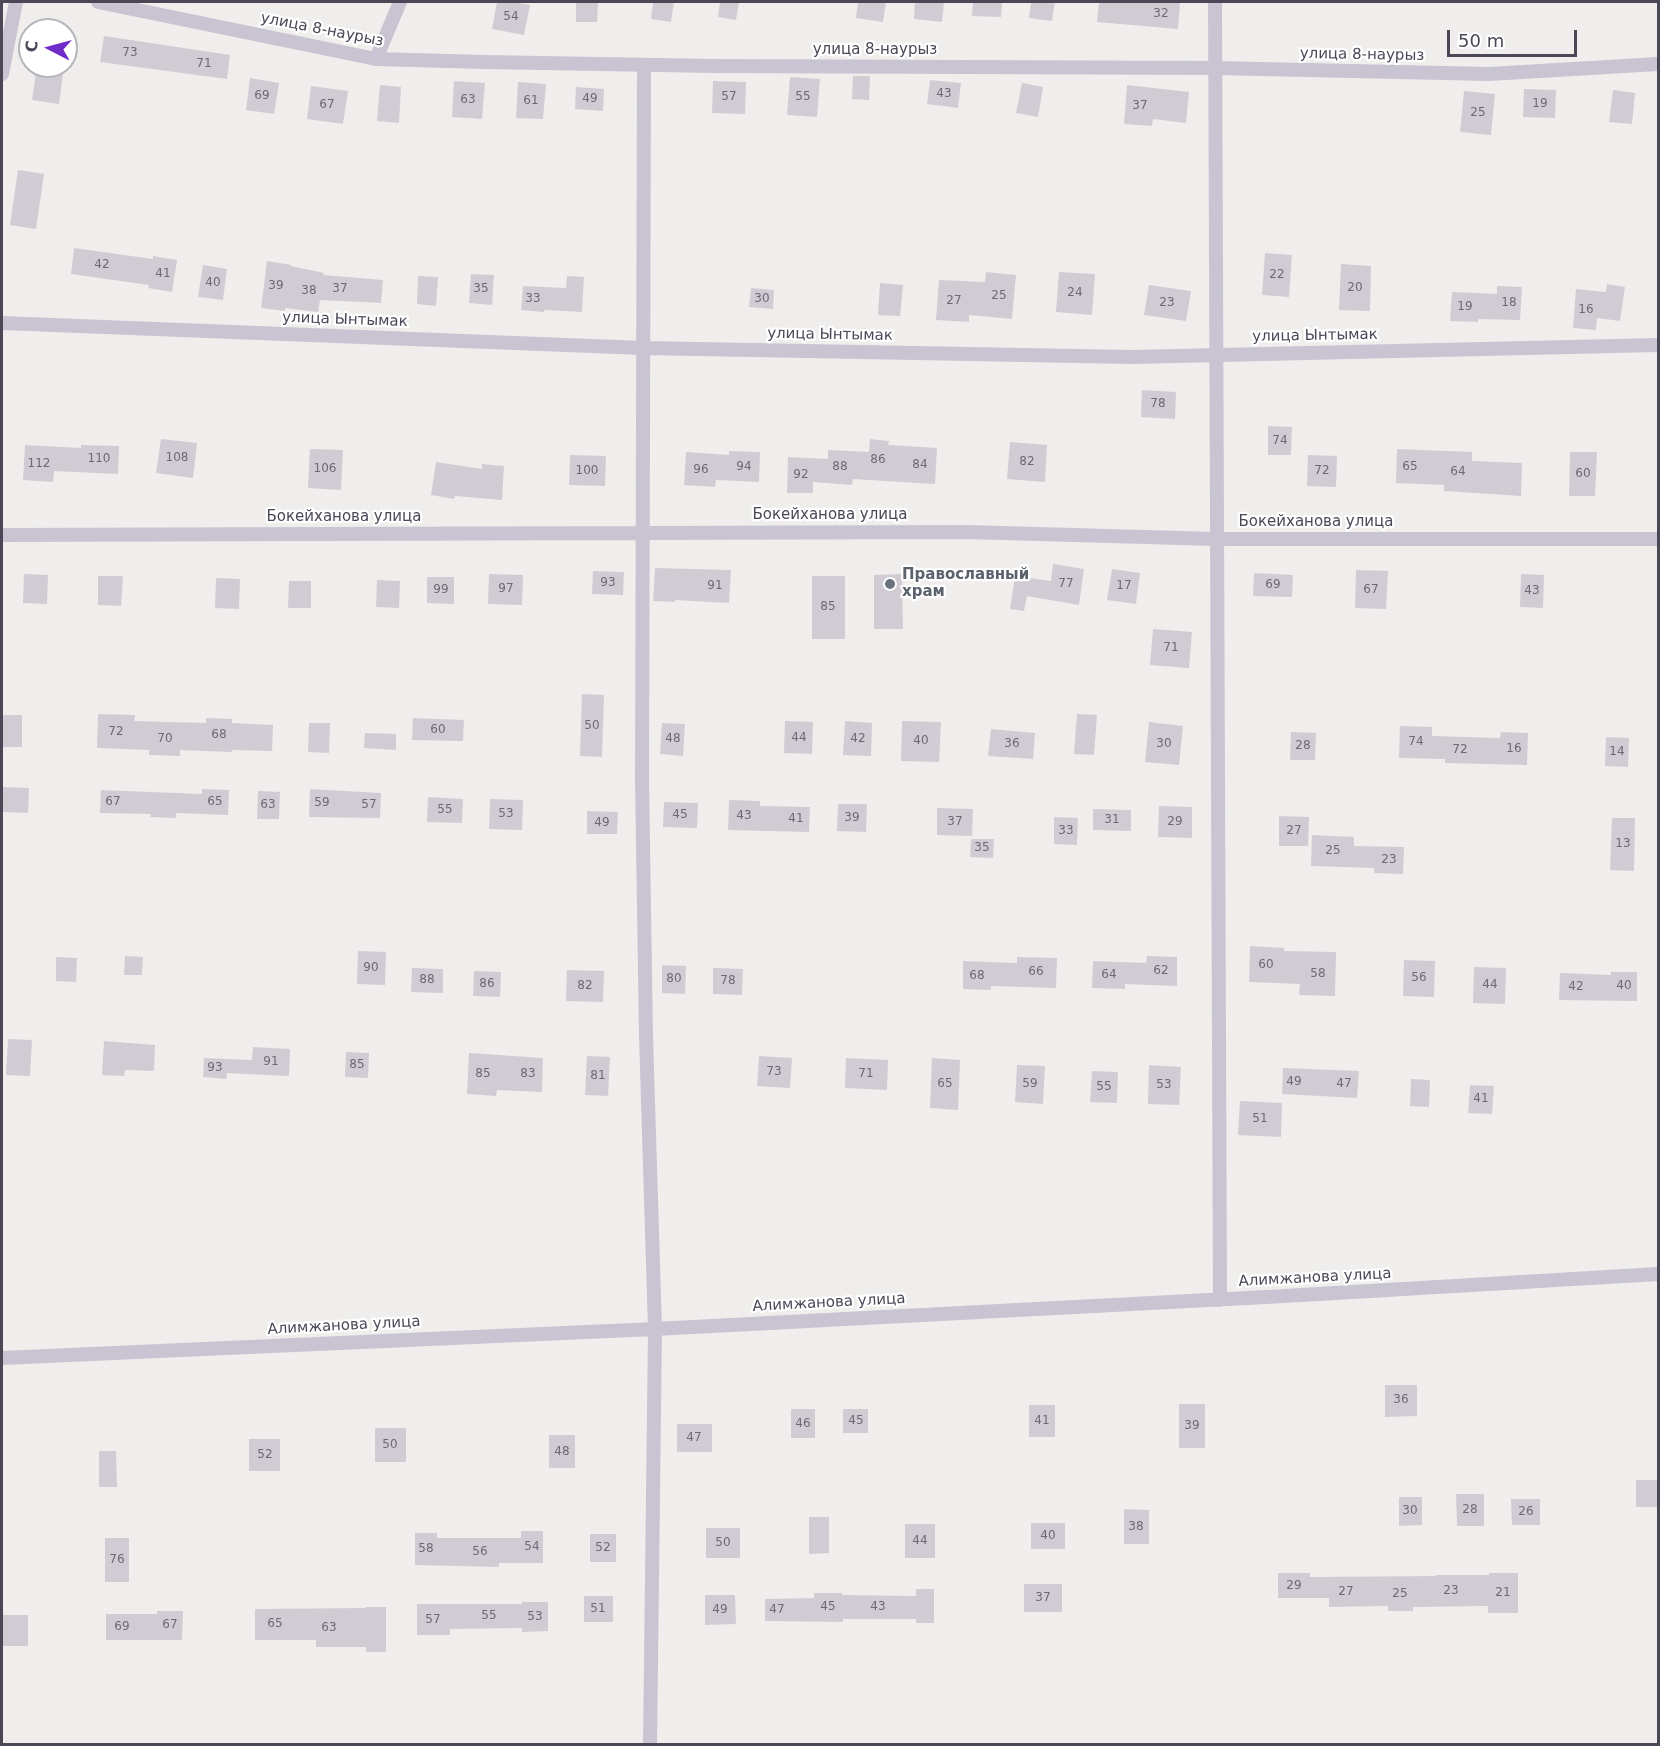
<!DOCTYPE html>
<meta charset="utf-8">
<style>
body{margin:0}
#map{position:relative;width:1660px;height:1746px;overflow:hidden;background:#efeeec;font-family:"DejaVu Sans",sans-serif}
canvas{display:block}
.frame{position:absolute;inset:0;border:3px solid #4c4757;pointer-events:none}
.north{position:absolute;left:18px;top:18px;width:60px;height:60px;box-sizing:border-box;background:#fff;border:2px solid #b7b5bc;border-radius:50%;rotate:276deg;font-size:16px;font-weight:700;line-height:24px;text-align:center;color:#4c4757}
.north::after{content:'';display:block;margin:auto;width:21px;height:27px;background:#702cc8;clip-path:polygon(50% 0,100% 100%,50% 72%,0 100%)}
.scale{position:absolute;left:1447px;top:30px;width:130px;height:27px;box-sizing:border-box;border:3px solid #4c4757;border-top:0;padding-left:8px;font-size:18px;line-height:21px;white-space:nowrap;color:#4c4757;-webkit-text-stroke:4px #fff;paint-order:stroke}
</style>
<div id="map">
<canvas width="1660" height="1746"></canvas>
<div class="frame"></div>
<div class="north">С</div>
<div class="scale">50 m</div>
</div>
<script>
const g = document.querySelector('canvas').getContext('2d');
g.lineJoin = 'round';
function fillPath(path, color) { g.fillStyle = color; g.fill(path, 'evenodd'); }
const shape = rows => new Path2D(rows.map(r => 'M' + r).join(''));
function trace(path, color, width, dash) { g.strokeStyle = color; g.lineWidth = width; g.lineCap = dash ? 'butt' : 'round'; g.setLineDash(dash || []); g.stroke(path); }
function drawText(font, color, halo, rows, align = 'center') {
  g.font = font + ' "DejaVu Sans",sans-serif'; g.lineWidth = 4.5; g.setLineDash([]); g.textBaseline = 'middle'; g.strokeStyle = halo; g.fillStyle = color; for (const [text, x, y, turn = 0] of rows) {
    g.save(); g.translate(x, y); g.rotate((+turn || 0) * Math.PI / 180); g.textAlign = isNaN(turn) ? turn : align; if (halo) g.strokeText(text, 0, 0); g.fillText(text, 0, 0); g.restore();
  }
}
const building = shape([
 [497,2,512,2,530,5,524,35,492,29],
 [576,2,598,2,597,22,576,22],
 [653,2,674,2,671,22,651,19],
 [720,2,739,2,736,20,718,17],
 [858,2,886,2,883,22,856,18],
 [915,2,944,2,942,22,914,19],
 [973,2,1002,2,1001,17,972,16],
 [1031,2,1055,2,1052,21,1029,18],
 [1099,2,1180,2,1178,29,1097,22],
 [104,36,230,55,227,79,100,62],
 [37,66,64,66,59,104,32,100],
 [853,76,870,76,869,100,852,99],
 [790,77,820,79,817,117,787,115],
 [250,78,279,83,274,114,246,110],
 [930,80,961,83,958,108,927,104],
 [454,81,485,83,482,119,452,117],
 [713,81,746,82,745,114,712,113],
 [518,82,546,84,543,119,516,118],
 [1022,83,1043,87,1038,117,1016,113],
 [380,85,401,87,399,123,377,121],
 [1127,85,1189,92,1186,123,1153,119,1152,126,1124,124],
 [311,86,348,91,343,124,307,119],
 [576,87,604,89,603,111,575,109],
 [1524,89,1556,90,1555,118,1523,117],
 [1613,90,1635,93,1632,124,1609,122],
 [1464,91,1495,94,1491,135,1460,132],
 [18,170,44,174,36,229,10,225],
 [74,248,153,259,153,256,177,260,172,292,148,288,149,285,71,274],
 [1265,253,1292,255,1289,297,1262,295],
 [267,261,291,265,291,266,324,273,323,275,383,280,381,303,320,300,318,312,285,308,285,311,261,308],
 [1341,264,1371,266,1370,311,1339,310],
 [203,265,227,269,223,300,198,297],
 [986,272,1016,275,1012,319,969,315,969,322,936,320,939,280,985,282],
 [1059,272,1095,274,1092,315,1056,312],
 [471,274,494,275,492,305,469,303],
 [418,276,438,277,436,306,417,304],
 [567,276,584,277,582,312,544,310,544,312,521,310,523,286,566,288],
 [880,283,903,285,900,316,878,315],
 [1607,284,1625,287,1620,321,1597,318,1596,330,1573,328,1576,289,1606,292],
 [1149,285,1191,291,1186,321,1144,315],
 [1497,286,1522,287,1520,320,1478,319,1478,322,1450,321,1452,292,1497,294],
 [751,288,774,290,773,309,749,307],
 [1142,390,1176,392,1175,419,1141,417],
 [1268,426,1292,427,1291,455,1268,455],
 [161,439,197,443,193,478,156,473],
 [870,439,889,441,888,445,937,448,935,484,853,479,852,485,813,482,813,493,787,493,788,457,828,459,828,450,869,452],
 [1010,442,1047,445,1045,482,1007,479],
 [25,445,81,448,81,445,119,446,118,474,54,471,53,482,23,480],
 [310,449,343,450,341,490,308,488],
 [1397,449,1472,452,1472,461,1522,463,1521,496,1444,491,1444,485,1396,483],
 [729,451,760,452,759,482,716,480,715,487,684,485,686,452,729,455],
 [1570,452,1597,452,1595,496,1569,496],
 [570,455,606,456,605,486,569,485],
 [1308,455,1337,456,1336,487,1307,486],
 [436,462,482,469,482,464,504,466,502,500,455,496,454,499,431,495],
 [1053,564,1084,569,1079,605,1027,596,1024,611,1010,609,1015,576,1051,581],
 [655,568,731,570,729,603,675,600,675,602,653,601],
 [1112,569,1140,573,1136,604,1107,600],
 [1356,570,1388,571,1386,609,1355,608],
 [593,571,624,572,623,595,592,594],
 [1254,573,1293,575,1292,597,1253,596],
 [24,574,48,575,47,604,23,603],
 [489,574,523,575,522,605,488,604],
 [902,574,903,629,874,629,874,575],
 [1521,574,1544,575,1543,608,1520,607],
 [98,576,123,576,121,606,98,605],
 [812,576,845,576,845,639,812,639],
 [427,577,454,577,454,604,427,603],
 [216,578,240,579,239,609,215,608],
 [377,580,400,581,399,608,376,607],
 [289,581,311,581,311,608,288,608],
 [1153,629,1192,632,1189,668,1150,665],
 [582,694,604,695,602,757,580,756],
 [98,714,135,715,134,721,206,723,206,718,232,719,232,723,273,725,272,751,232,750,232,752,180,750,180,756,149,755,149,750,97,748],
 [1077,714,1097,715,1094,755,1074,754],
 [2,715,22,715,22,747,2,747],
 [413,718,464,720,463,741,412,740],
 [785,721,813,722,812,754,784,753],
 [845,721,872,723,871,756,843,755],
 [902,721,941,722,939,762,901,761],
 [1149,722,1183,726,1179,765,1145,762],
 [309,723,330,723,329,753,308,752],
 [662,723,685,724,683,756,660,754],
 [1400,726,1432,727,1432,736,1500,738,1501,732,1528,733,1527,765,1445,763,1445,759,1399,758],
 [991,729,1035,733,1033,759,988,756],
 [1291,732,1316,733,1315,760,1290,760],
 [365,733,396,734,396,750,364,748],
 [1606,737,1629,738,1628,767,1605,766],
 [2,787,29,788,28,813,2,812],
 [202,789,229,790,228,815,176,813,176,818,150,817,151,814,100,813,101,790,202,794],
 [310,789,381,793,380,818,309,817],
 [258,791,280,792,279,819,257,819],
 [428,797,463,799,462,823,427,822],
 [490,799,523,800,522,830,489,829],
 [729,800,760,801,760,806,810,807,809,832,728,830],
 [664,802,698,803,697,828,663,827],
 [838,804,867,804,866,832,837,831],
 [1159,806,1192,807,1192,838,1158,837],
 [937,808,973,809,972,836,937,835],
 [1093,809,1131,810,1131,831,1093,830],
 [587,811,618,812,617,834,587,834],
 [1279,816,1309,817,1308,846,1279,846],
 [1054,817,1078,818,1077,845,1054,844],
 [1612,818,1635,818,1634,871,1610,870],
 [1312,835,1354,837,1354,846,1404,847,1403,874,1374,873,1374,868,1311,866],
 [971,839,994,839,993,858,970,857],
 [1250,946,1284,948,1284,951,1336,952,1335,996,1299,995,1300,984,1249,982],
 [358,951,386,952,385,985,357,984],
 [125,956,143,957,142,975,124,975],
 [1147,956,1177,957,1177,986,1125,984,1125,989,1092,988,1093,961,1146,963],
 [56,957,77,958,76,982,56,981],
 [1017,957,1057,958,1056,988,991,986,991,990,963,989,963,961,1017,963],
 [1404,960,1435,961,1434,997,1403,996],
 [662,965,686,966,685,994,662,993],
 [1474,967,1506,968,1505,1004,1473,1003],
 [412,968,443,969,443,993,411,992],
 [713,968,743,969,742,995,713,994],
 [567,970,604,971,603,1002,566,1001],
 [474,971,501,972,500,997,473,996],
 [1611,972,1637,972,1637,1001,1559,1000,1560,973,1611,975],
 [8,1039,32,1040,30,1076,6,1075],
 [104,1041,155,1045,154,1071,125,1070,124,1076,102,1075],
 [253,1047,290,1049,289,1076,227,1073,226,1079,203,1077,204,1058,252,1060],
 [346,1052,369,1053,368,1078,345,1077],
 [469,1053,543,1058,542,1092,497,1090,496,1096,467,1094],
 [587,1056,610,1057,608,1096,585,1095],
 [759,1056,792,1058,790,1088,757,1086],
 [846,1058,888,1060,887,1090,845,1088],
 [932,1058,960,1060,958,1110,930,1108],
 [1017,1065,1045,1066,1043,1104,1015,1102],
 [1149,1065,1181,1067,1179,1105,1148,1104],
 [1283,1068,1359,1071,1357,1098,1282,1094],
 [1092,1071,1118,1072,1117,1103,1090,1102],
 [1411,1079,1430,1080,1429,1107,1410,1106],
 [1470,1085,1494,1086,1492,1114,1468,1113],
 [1240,1101,1282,1103,1281,1137,1238,1135],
 [1385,1385,1417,1385,1417,1416,1385,1417],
 [1179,1404,1205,1404,1205,1448,1179,1448],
 [1029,1405,1055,1405,1055,1437,1029,1437],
 [791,1409,815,1409,815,1438,791,1438],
 [843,1409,868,1409,868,1433,843,1433],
 [677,1424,712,1424,712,1452,677,1452],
 [375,1428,406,1428,406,1462,375,1462],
 [549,1435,575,1435,575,1468,549,1468],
 [249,1439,280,1439,280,1471,249,1471],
 [99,1451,116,1451,117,1487,99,1487],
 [1636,1480,1659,1480,1659,1507,1636,1507],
 [1456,1494,1484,1494,1484,1526,1457,1526],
 [1399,1497,1422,1497,1422,1525,1399,1526],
 [1511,1499,1540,1499,1540,1525,1512,1525],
 [1124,1509,1149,1510,1149,1544,1124,1544],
 [809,1517,829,1517,829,1553,809,1554],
 [1031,1523,1065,1523,1065,1549,1031,1549],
 [905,1524,935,1524,935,1558,905,1558],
 [706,1528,740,1528,740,1558,706,1558],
 [521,1531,543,1531,543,1563,499,1563,499,1567,415,1565,415,1533,437,1533,437,1538,521,1538],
 [590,1534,616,1534,616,1562,590,1562],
 [105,1538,129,1538,129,1582,105,1582],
 [1278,1573,1310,1573,1310,1577,1436,1576,1436,1575,1489,1575,1489,1573,1518,1573,1518,1613,1488,1613,1488,1606,1413,1607,1413,1611,1388,1611,1388,1606,1329,1607,1329,1598,1278,1598],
 [1024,1584,1062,1584,1062,1612,1024,1612],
 [916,1589,934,1589,934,1623,916,1623,916,1619,843,1619,843,1622,765,1621,765,1599,814,1598,814,1593,842,1593,842,1595,916,1596],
 [705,1595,735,1595,736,1624,705,1625],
 [584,1596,613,1596,613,1622,584,1622],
 [522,1602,548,1602,548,1631,522,1632,522,1628,450,1629,450,1635,417,1635,417,1604,522,1604],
 [366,1607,386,1607,386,1652,366,1652,366,1647,316,1647,316,1640,255,1640,255,1609,366,1608],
 [157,1611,183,1611,182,1640,106,1640,106,1614,157,1614],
 [2,1615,28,1615,28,1646,2,1646]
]);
const street = shape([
 [98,2,376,59,484,62,715,66,1215,68,1489,74,1658,64],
 [1215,2,1220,1300],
 [376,59,400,2],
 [644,65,642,779,646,1036,655,1329,650,1744],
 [2,74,16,2],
 [2,323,643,348,1132,357,1658,345],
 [2,535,966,532,1217,539,1658,539],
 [2,1358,655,1329,1285,1296,1658,1274]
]);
const markers = [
 [890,584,6,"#6b7280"]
];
const numberNames = [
 ["32",1161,14],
 ["54",511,17],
 ["73",130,53],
 ["71",204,64],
 ["43",944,94],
 ["69",262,96],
 ["57",729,97],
 ["55",803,97],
 ["49",590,99],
 ["63",468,100],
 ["61",531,101],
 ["19",1540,104],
 ["67",327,105],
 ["37",1140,106],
 ["25",1478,113],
 ["42",102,265],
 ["41",163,274],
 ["22",1277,275],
 ["40",213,283],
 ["39",276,286],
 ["20",1355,288],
 ["37",340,289],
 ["35",481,289],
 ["38",309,291],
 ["24",1075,293],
 ["25",999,296],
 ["33",533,299],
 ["30",762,299],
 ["27",954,301],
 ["23",1167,303],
 ["18",1509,303],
 ["19",1465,307],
 ["16",1586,310],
 ["78",1158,404],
 ["74",1280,441],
 ["108",177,458],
 ["110",99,459],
 ["86",878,460],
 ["82",1027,462],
 ["112",39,464],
 ["84",920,465],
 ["94",744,467],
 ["88",840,467],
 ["65",1410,467],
 ["106",325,469],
 ["96",701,470],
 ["100",587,471],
 ["72",1322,471],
 ["64",1458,472],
 ["60",1583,474],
 ["92",801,475],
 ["93",608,583],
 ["77",1066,584],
 ["69",1273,585],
 ["91",715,586],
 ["17",1124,586],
 ["97",506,589],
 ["99",441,590],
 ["67",1371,590],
 ["43",1532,591],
 ["85",828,607],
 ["71",1171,648],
 ["50",592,726],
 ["60",438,730],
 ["72",116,732],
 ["68",219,735],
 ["44",799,738],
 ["70",165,739],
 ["48",673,739],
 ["42",858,739],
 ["40",921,741],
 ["74",1416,742],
 ["36",1012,744],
 ["30",1164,744],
 ["28",1303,746],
 ["16",1514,749],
 ["72",1460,750],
 ["14",1617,752],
 ["67",113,802],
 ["65",215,802],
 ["59",322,803],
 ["63",268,805],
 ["57",369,805],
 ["55",445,810],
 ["53",506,814],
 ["45",680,815],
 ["43",744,816],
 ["39",852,818],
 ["41",796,819],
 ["31",1112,820],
 ["37",955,822],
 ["29",1175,822],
 ["49",602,823],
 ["33",1066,831],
 ["27",1294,831],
 ["13",1623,844],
 ["35",982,848],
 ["25",1333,851],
 ["23",1389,860],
 ["60",1266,965],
 ["90",371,968],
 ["62",1161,971],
 ["66",1036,972],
 ["58",1318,974],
 ["64",1109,975],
 ["68",977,976],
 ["56",1419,978],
 ["80",674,979],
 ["88",427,980],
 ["78",728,981],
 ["86",487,984],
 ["44",1490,985],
 ["82",585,986],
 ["40",1624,986],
 ["42",1576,987],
 ["91",271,1062],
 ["85",357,1065],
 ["93",215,1068],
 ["73",774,1072],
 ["85",483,1074],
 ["83",528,1074],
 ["71",866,1074],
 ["81",598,1076],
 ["49",1294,1082],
 ["65",945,1084],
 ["59",1030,1084],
 ["47",1344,1084],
 ["53",1164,1085],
 ["55",1104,1087],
 ["41",1481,1099],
 ["51",1260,1119],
 ["36",1401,1400],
 ["45",856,1421],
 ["41",1042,1421],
 ["46",803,1424],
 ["39",1192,1426],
 ["47",694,1438],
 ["50",390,1445],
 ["48",562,1452],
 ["52",265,1455],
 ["28",1470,1510],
 ["30",1410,1511],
 ["26",1526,1512],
 ["38",1136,1527],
 ["40",1048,1536],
 ["44",920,1541],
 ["50",723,1543],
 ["54",532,1547],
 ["52",603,1548],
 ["58",426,1549],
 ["56",480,1552],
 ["76",117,1560],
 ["29",1294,1586],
 ["23",1451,1591],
 ["27",1346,1592],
 ["21",1503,1593],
 ["25",1400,1594],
 ["37",1043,1598],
 ["45",828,1607],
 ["43",878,1607],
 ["51",598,1609],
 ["49",720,1610],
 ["47",777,1610],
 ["55",489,1616],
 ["53",535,1617],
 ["57",433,1620],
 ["65",275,1624],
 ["67",170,1625],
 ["69",122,1627],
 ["63",329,1628]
];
const streetNames = [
 ["улица 8-наурыз",322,30,11],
 ["улица 8-наурыз",875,50],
 ["улица 8-наурыз",1362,55,1],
 ["улица Ынтымак",345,320,2],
 ["улица Ынтымак",830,335,1],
 ["улица Ынтымак",1315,336,-1],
 ["Бокейханова улица",830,515],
 ["Бокейханова улица",344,517],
 ["Бокейханова улица",1316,522],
 ["Алимжанова улица",1315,1278,-3],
 ["Алимжанова улица",829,1303,-3],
 ["Алимжанова улица",344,1326,-3]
];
const worshipNames = [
 ["Православный",902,575],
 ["храм",902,592]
];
fillPath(building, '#d1ccd3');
trace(street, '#c9c4d2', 14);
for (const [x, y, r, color] of markers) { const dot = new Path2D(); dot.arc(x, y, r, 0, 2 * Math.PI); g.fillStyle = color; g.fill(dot); trace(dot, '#fff', 2); }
drawText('12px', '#6d6876', null, numberNames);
drawText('15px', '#4c4757', '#fff', streetNames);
drawText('bold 15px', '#5b616d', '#fff', worshipNames, 'left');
</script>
